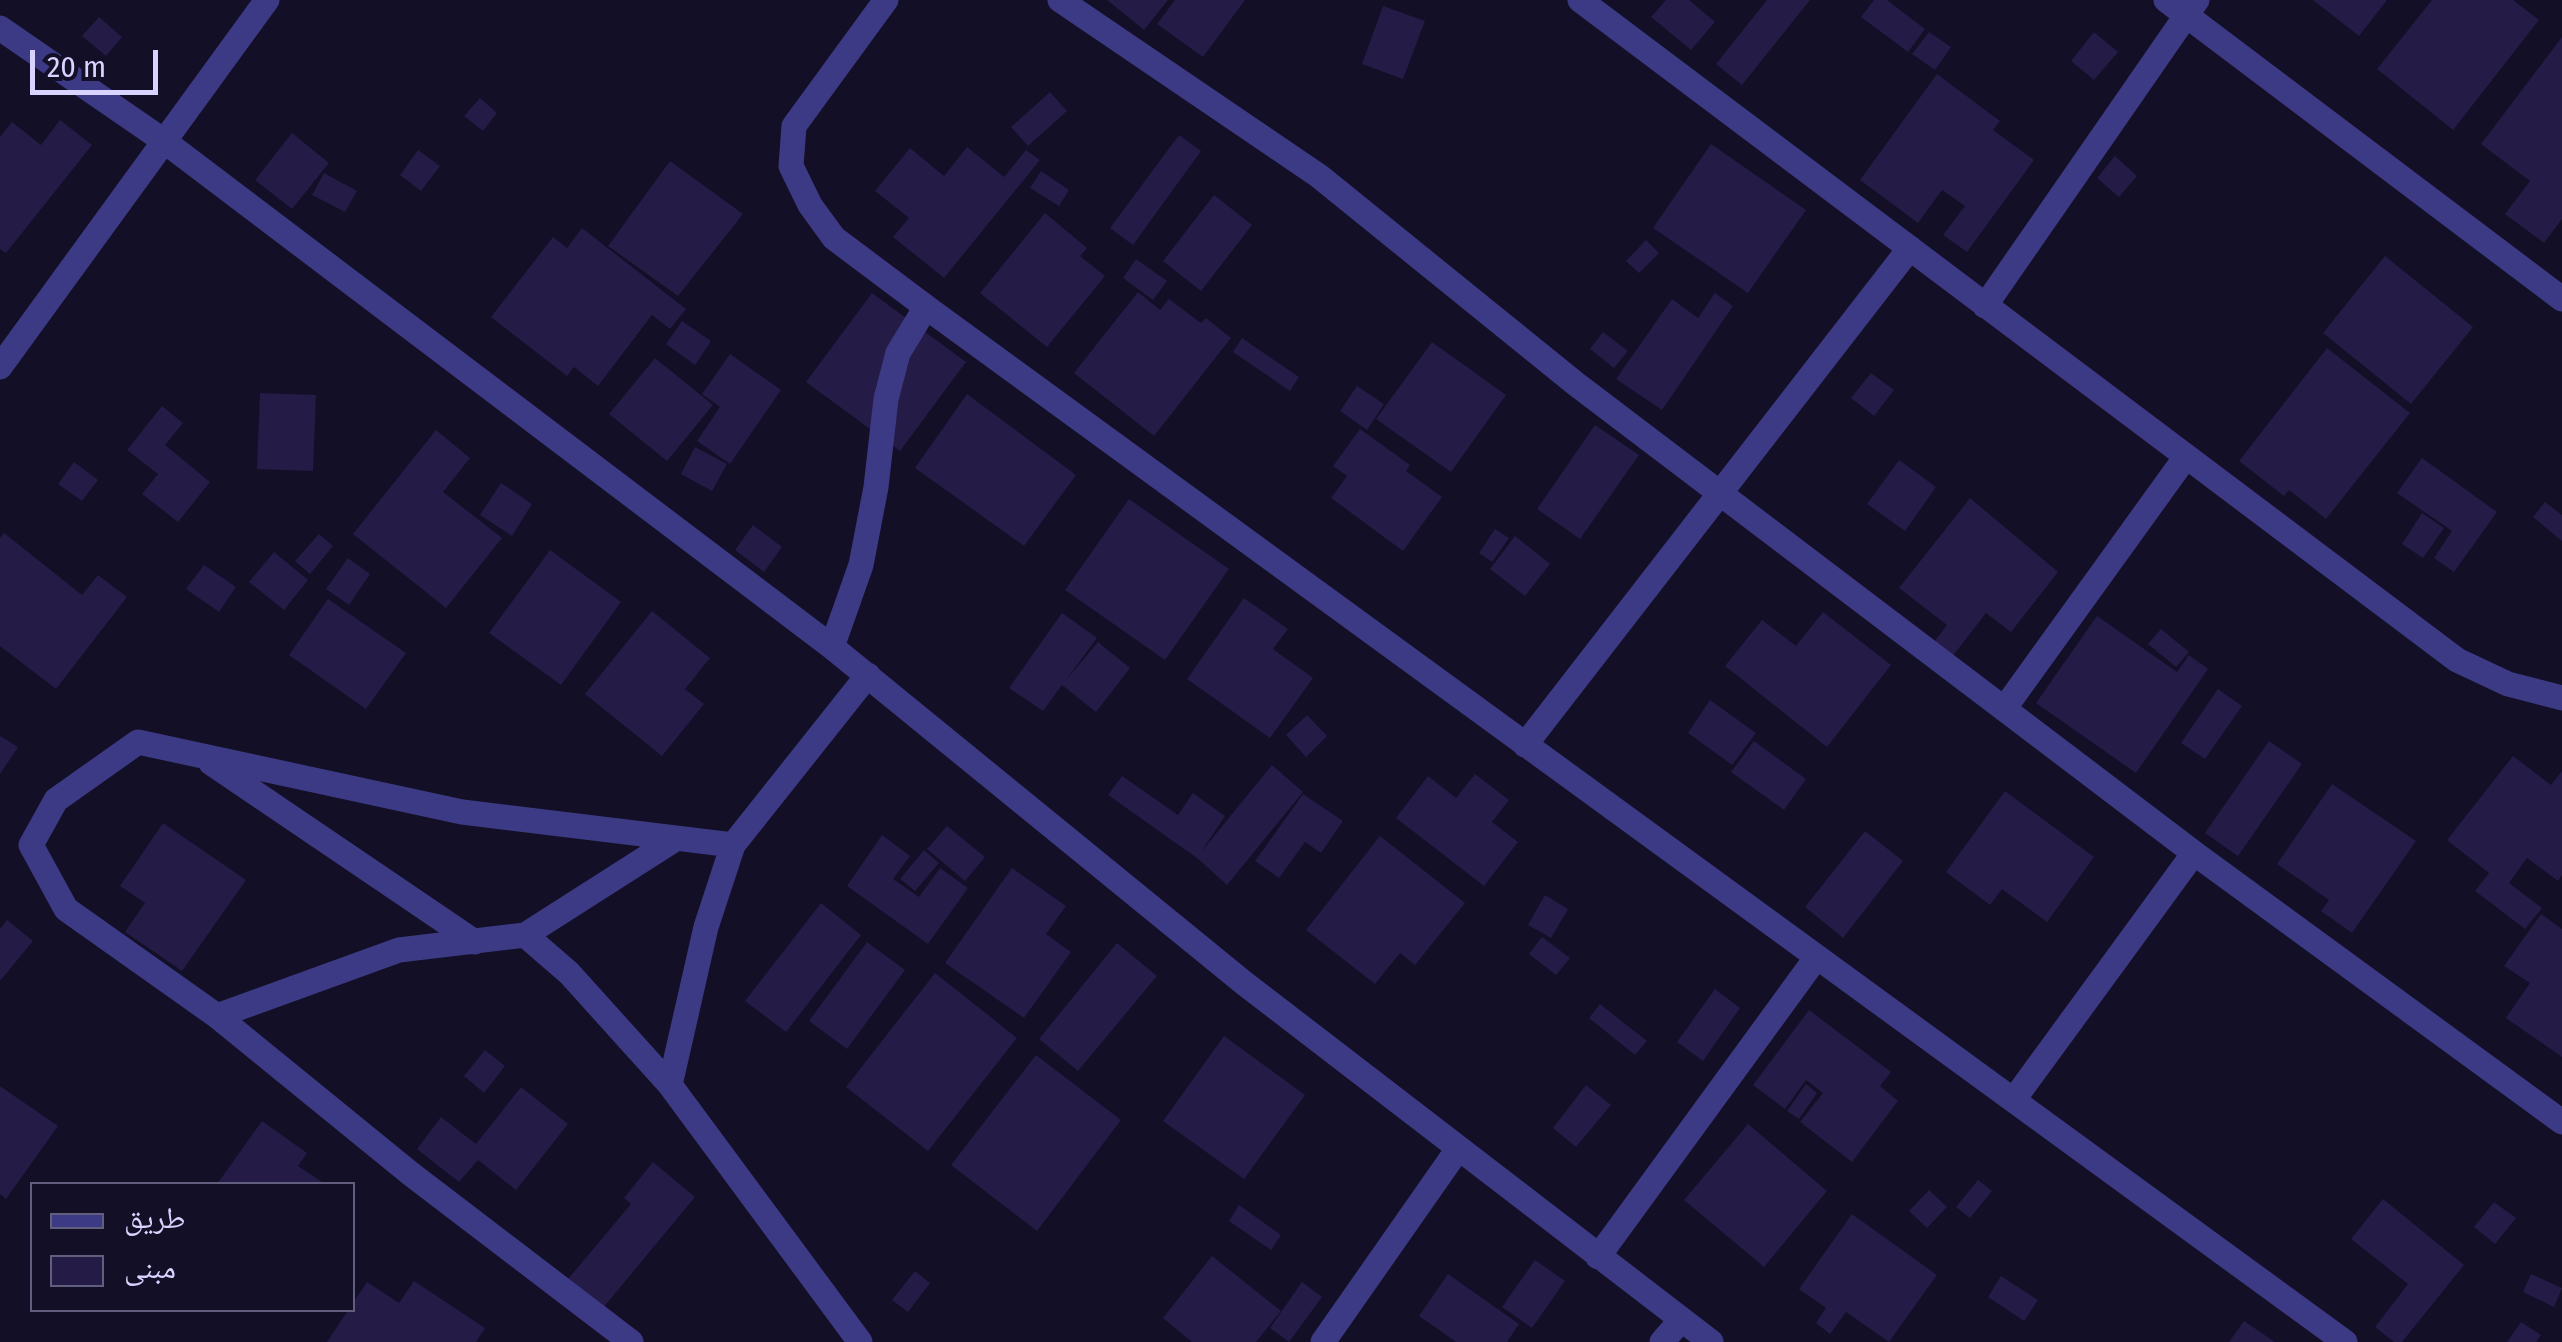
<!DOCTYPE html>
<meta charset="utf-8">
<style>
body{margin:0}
#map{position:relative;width:2562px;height:1342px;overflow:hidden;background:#130f26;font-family:"Fira Sans Condensed","Noto Naskh Arabic",sans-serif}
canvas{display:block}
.legend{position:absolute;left:30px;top:1182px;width:325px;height:130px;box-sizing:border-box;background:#130f26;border:2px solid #625e7d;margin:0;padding:12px 18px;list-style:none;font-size:30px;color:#d9d4ff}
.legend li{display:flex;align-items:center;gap:20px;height:50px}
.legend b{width:50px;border:2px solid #625e7d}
.scale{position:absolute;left:30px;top:50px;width:128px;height:45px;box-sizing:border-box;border:5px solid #d9d4ff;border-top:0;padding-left:12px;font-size:30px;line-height:35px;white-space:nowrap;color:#d9d4ff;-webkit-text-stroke:8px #130f26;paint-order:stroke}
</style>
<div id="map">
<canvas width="2562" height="1342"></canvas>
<ul class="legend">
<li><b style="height:12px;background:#3d3a85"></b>طريق</li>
<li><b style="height:28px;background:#241b47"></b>مبنى</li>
</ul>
<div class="scale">20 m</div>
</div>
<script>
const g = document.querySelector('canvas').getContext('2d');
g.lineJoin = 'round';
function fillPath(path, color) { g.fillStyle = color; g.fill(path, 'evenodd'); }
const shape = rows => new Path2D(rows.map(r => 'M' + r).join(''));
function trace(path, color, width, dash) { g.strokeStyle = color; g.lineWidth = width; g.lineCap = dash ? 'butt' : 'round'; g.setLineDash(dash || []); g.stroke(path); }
const building = shape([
 [1107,0,1168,0,1144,30],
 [1175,0,1245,0,1203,57,1157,24],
 [1666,0,1689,0,1715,22,1691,50,1651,17],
 [1767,0,1810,0,1742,85,1716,64],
 [1874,0,1887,0,1925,29,1908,52,1861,17],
 [2313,0,2387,0,2359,36],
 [2432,0,2513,0,2539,20,2453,130,2377,69],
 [1383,6,1425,21,1403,79,1362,64],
 [99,17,122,37,106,56,82,36],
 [1929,32,1951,47,1935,70,1912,54],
 [2094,32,2118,52,2094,80,2071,61],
 [2562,37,2562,219,2544,243,2505,214,2530,181,2481,144],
 [1937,74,2000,121,1993,130,2034,160,1967,252,1943,235,1965,206,1942,190,1918,223,1860,180],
 [1050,92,1067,111,1028,146,1011,127],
 [480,98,497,113,483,131,464,116],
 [60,120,92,145,6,253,0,249,0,137,12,122,41,145],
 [292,133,329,163,292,209,255,180],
 [1179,135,1201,151,1133,245,1110,228],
 [1711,144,1806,210,1748,293,1653,228],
 [967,147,1004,177,1026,150,1040,160,944,278,893,237,909,218,875,191,910,148,944,176],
 [418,150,440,166,421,191,400,175],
 [2115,156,2137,176,2119,197,2097,178],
 [670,161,743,214,678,296,608,246],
 [1041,171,1069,190,1059,206,1030,188],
 [324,173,357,191,345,212,312,195],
 [1214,195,1252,225,1201,291,1163,261],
 [1045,213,1087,248,1080,256,1105,276,1047,347,980,293],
 [582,228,686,309,670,329,652,315,598,386,574,367,567,376,491,317,553,237,567,248],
 [1646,240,1659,253,1639,273,1626,261],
 [2385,256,2473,327,2411,404,2323,333],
 [1136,259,1167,281,1153,300,1123,278],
 [1138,292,1160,310,1169,299,1201,323,1206,318,1231,338,1154,436,1074,373],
 [872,293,966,362,900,451,806,382],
 [1715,293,1733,306,1662,410,1616,379,1672,299,1698,318],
 [682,321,711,341,695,365,666,344],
 [1603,332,1628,351,1614,368,1590,349],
 [1242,338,1299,377,1290,391,1233,352],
 [1432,342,1506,395,1451,472,1376,419],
 [2327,348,2410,413,2326,519,2289,490,2284,496,2239,461],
 [730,354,781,390,730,464,697,441,720,407,702,394],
 [655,358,713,405,667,461,609,414],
 [1871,373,1894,390,1874,416,1851,398],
 [1357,386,1384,404,1367,430,1340,411],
 [260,393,316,395,313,471,257,469],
 [967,394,1076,475,1024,546,915,468],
 [162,406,183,423,165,445,210,482,178,522,142,494,158,474,127,450],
 [1595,425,1639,455,1580,539,1537,509],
 [1360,429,1410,465,1406,471,1442,497,1403,551,1331,498,1347,476,1333,466],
 [436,430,470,458,443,492,502,538,446,608,353,534],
 [695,447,727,464,712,491,681,474],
 [2422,458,2497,512,2454,572,2434,558,2452,531,2397,493],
 [1899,460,1936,487,1905,531,1867,504],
 [74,462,98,480,82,501,58,484],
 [501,483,532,504,512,536,480,515],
 [1970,498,2058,572,2011,632,1986,613,1952,657,1934,642,1947,625,1899,588],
 [1129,499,1229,569,1165,660,1065,590],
 [2545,502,2562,515,2562,541,2533,517],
 [2422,513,2444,528,2423,558,2402,544],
 [753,525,782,547,764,572,735,550],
 [1495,529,1509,538,1492,562,1479,553],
 [4,533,82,595,98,575,127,597,56,689,0,646,0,538],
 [319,534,333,546,310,574,295,561],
 [1515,536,1550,564,1525,596,1490,569],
 [550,550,621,602,561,685,489,633],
 [274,552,308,580,284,610,249,582],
 [348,558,370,574,349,605,326,589],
 [204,565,236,587,219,612,186,589],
 [1244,598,1288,629,1273,649,1313,678,1270,738,1187,679],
 [328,599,406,653,366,709,289,655],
 [652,611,710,658,685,689,704,704,662,756,585,694],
 [1823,612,1891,665,1827,747,1725,666,1762,620,1796,646],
 [1062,613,1097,638,1066,680,1098,642,1130,668,1096,712,1062,685,1043,711,1009,688],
 [2097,616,2177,672,2189,655,2208,669,2136,773,2036,703],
 [2161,629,2189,652,2176,667,2148,644],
 [2218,689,2242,706,2205,759,2181,743],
 [1710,700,1756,733,1732,765,1688,733],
 [1307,715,1327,736,1306,757,1286,735],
 [0,736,18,747,0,774],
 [1754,741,1806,779,1784,810,1731,772],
 [2269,741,2302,764,2238,856,2205,833],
 [2513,756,2551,785,2562,771,2562,875,2558,881,2527,858,2509,883,2542,908,2525,929,2475,891,2489,873,2447,840],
 [1272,765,1303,792,1227,885,1197,858,1108,795,1122,776,1178,815,1193,793,1225,816,1201,852],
 [1475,774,1509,800,1492,822,1518,842,1484,886,1396,818,1428,776,1456,798],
 [2332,784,2416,841,2352,933,2321,911,2329,900,2277,864],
 [2005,791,2094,857,2047,922,2002,889,1990,905,1946,872],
 [1303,794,1343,821,1321,853,1305,842,1279,878,1255,861],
 [163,823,246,880,182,971,125,932,145,903,120,886],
 [947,826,985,857,965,881,927,849],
 [1865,831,1903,861,1843,938,1805,907],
 [882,835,910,856,893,879,919,897,940,868,968,888,928,944,847,886],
 [1380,836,1465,903,1415,965,1400,953,1375,984,1306,930],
 [924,850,939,863,915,891,900,879],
 [1012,868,1066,906,1046,934,1071,952,1024,1018,945,963],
 [1545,895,1568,909,1551,938,1528,925],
 [821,903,861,935,786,1032,745,1001],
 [2541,914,2562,929,2562,1057,2506,1018,2530,983,2504,966],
 [7,920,33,941,0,981,0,929],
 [1542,937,1570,958,1556,975,1529,954],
 [867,942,905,970,847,1049,809,1021],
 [1117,943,1157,976,1078,1071,1039,1039],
 [935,973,1017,1038,928,1151,846,1087],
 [1715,989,1740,1008,1703,1061,1677,1042],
 [1600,1004,1647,1041,1635,1055,1589,1018],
 [1809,1010,1891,1072,1880,1086,1898,1101,1852,1162,1800,1122,1823,1093,1806,1080,1785,1109,1753,1085],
 [1224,1036,1305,1095,1244,1179,1163,1121],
 [485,1050,505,1066,484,1093,464,1076],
 [1036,1055,1121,1120,1037,1231,951,1165],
 [1806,1084,1817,1093,1799,1119,1787,1111],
 [1586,1085,1611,1105,1576,1147,1553,1128],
 [0,1086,58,1126,6,1199,0,1194],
 [521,1087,568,1124,516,1190,478,1160,459,1182,417,1149,441,1117,476,1144],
 [262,1121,307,1153,298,1166,325,1184,217,1184],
 [1748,1124,1827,1191,1764,1267,1684,1200],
 [653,1162,695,1197,603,1308,568,1279,631,1204,624,1198],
 [1978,1180,1992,1191,1970,1218,1956,1207],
 [1929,1190,1947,1207,1927,1228,1909,1211],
 [2383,1199,2464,1265,2402,1342,2394,1342,2375,1327,2408,1284,2351,1239],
 [2494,1202,2516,1218,2495,1244,2474,1227],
 [1239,1205,1281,1235,1271,1250,1229,1221],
 [1852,1214,1937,1275,1889,1342,1846,1312,1830,1334,1816,1323,1826,1308,1799,1289],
 [1212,1256,1281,1311,1256,1342,1192,1342,1163,1318],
 [1535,1260,1565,1281,1532,1328,1502,1307],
 [915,1271,930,1283,908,1312,892,1300],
 [1448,1274,1519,1324,1507,1342,1456,1342,1419,1316],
 [2531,1274,2562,1288,2554,1307,2523,1292],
 [2001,1276,2038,1300,2024,1321,1988,1297],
 [414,1281,485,1328,476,1342,327,1342,367,1282,399,1303],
 [1302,1282,1322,1297,1289,1342,1270,1328],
 [2244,1321,2275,1342,2229,1342],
 [2521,1322,2541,1335,2536,1342,2507,1342]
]);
const street = shape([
 [1060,0,1319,176,1576,384,2194,853,2015,1098],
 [1580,0,2457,660,2508,684,2562,698],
 [2166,0,2562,299],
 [0,28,164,141,832,647,1244,983,1711,1342],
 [1985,306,2197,0],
 [926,307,2345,1342],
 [0,367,267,0],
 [832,647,861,565,876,487,886,399,898,353,926,307,834,238,810,205,791,166,794,126,886,0],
 [2004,709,2185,458],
 [1525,745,1910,248],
 [211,763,475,942],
 [2194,853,2562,1122],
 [525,935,569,973,670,1085,860,1342],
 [217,1016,399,950,525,935,677,838],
 [670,1085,706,927,733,845,868,675],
 [1598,1257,1816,958],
 [631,1342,411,1174,217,1016,66,909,31,845,56,800,138,742,462,812,733,845],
 [1323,1342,1458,1149],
 [1662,1342,1681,1320]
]);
fillPath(building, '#241b47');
trace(street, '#3d3a85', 25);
</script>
